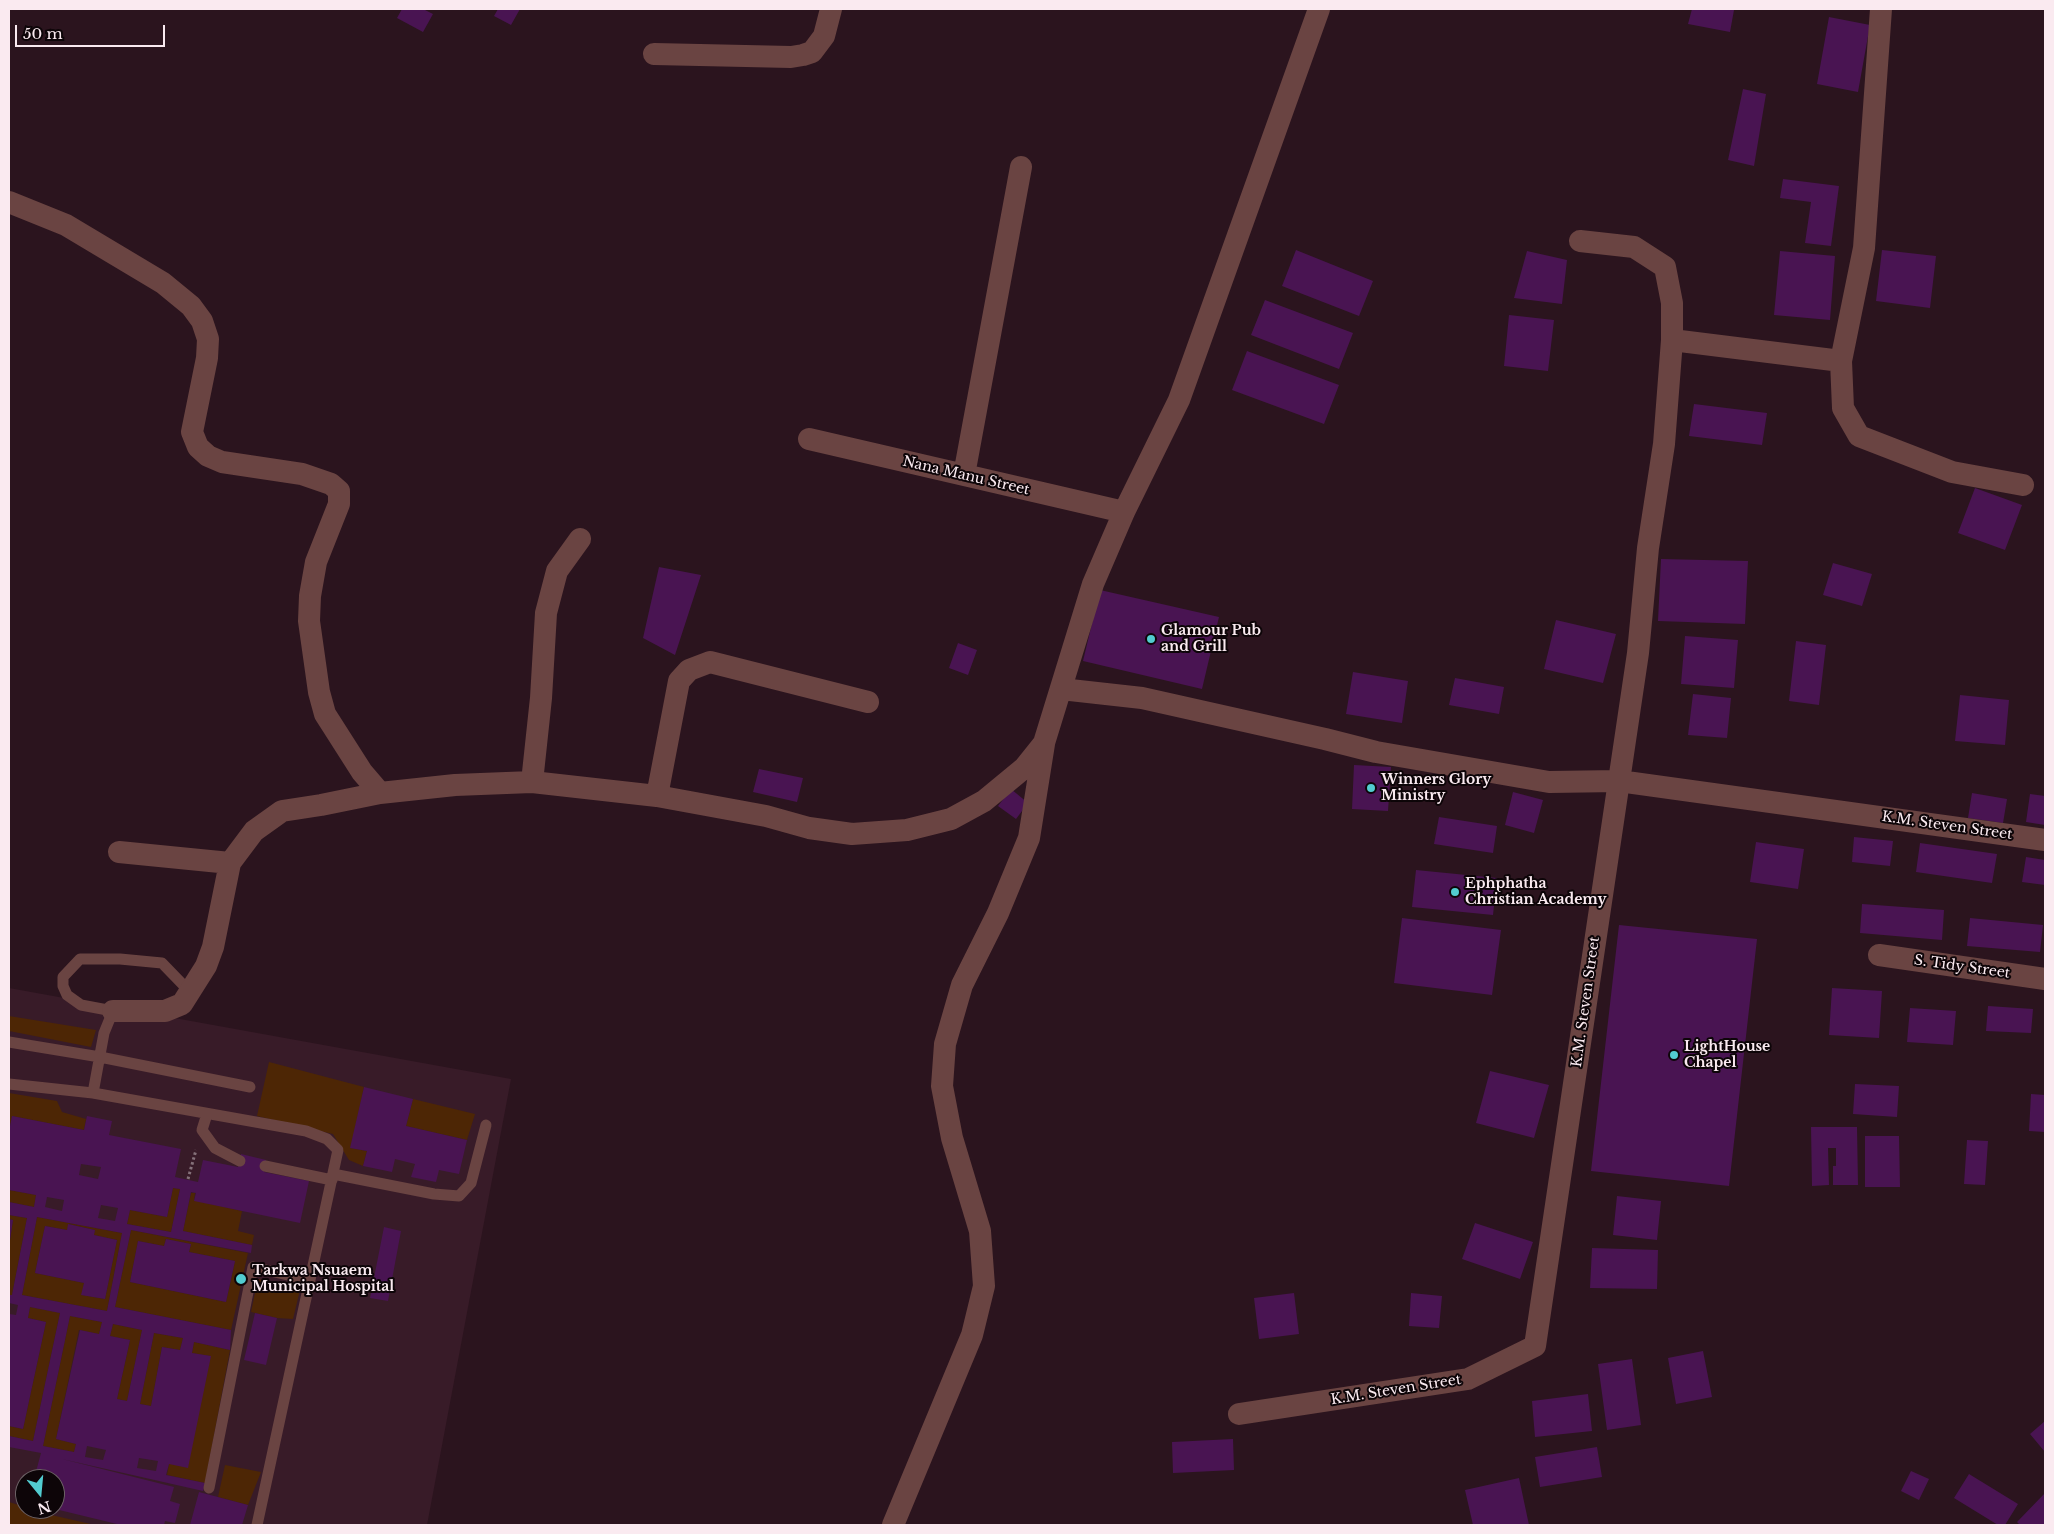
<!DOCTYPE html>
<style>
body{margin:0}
#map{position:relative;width:2054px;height:1534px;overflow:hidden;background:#2b141e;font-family:"Libre Baskerville",serif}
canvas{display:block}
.frame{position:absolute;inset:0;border:10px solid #faeaf0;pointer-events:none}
.north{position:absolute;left:15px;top:1469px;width:50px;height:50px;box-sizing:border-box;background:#0d0508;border:1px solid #6c6165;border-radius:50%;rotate:163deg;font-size:14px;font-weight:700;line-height:20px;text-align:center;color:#faeaf0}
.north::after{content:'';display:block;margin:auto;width:18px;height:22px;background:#52ccd0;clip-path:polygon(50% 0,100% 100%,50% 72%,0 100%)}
.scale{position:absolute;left:15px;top:25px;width:150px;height:22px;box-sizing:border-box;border:2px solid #faeaf0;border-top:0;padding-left:6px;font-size:15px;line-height:18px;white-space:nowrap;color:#faeaf0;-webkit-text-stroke:4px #0d0508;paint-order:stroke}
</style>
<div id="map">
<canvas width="2054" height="1534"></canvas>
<div class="frame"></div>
<div class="north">N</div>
<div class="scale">50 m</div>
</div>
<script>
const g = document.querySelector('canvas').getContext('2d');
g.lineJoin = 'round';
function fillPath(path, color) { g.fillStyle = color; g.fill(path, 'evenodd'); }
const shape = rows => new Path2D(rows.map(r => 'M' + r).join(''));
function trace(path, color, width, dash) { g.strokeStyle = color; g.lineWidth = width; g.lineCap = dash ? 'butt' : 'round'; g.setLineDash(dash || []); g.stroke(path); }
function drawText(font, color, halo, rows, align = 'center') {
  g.font = font + ' "Libre Baskerville",serif'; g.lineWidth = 4; g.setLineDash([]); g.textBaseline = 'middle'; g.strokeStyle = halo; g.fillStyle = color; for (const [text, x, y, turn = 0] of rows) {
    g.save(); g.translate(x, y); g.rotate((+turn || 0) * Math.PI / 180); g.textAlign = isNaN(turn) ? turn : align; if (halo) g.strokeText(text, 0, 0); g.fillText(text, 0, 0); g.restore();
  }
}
const built = shape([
 [9,988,511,1079,427,1525,9,1525],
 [25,1479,55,1479,55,1509,25,1509]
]);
const green = shape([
 [9,1016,96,1030,91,1047,9,1031],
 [269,1062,364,1087,351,1148,367,1151,363,1166,349,1160,333,1134,257,1116],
 [9,1093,57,1101,62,1112,86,1119,84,1130,12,1116,9,1131],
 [413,1099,475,1114,467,1140,406,1126],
 [173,1188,180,1189,171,1232,127,1224,130,1210,167,1217],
 [9,1190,36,1195,34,1207,9,1202],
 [191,1193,195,1193,194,1200,242,1211,238,1231,254,1235,252,1245,183,1231],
 [9,1215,27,1218,12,1295,9,1295,9,1246,13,1220,9,1219],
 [37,1217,122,1233,107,1311,22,1295],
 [69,1224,95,1230,94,1235,117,1240,105,1299,82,1295,84,1283,35,1273,45,1226,67,1230],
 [131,1230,248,1253,231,1330,115,1307],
 [166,1239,191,1244,189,1252,235,1261,226,1302,130,1282,138,1241,164,1246],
 [258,1279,300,1290,293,1319,277,1318,251,1312],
 [30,1307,60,1313,33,1441,9,1436,9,1426,23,1429,46,1322,28,1318],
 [70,1316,102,1322,99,1334,79,1330,56,1439,76,1444,74,1452,43,1446],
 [113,1324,142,1330,127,1401,117,1399,130,1340,110,1336],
 [154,1333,183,1338,180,1350,162,1347,151,1406,140,1404],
 [194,1342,230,1350,205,1483,167,1475,169,1464,210,1356,192,1353],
 [225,1465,261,1472,248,1505,218,1497],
 [9,1502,25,1507,25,1509,95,1525,9,1524]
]);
const building = shape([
 [402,9,423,9,433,14,423,32,397,18],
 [498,9,520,9,511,25,494,16],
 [1692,9,1734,10,1730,32,1688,24],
 [1829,17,1870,25,1858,92,1817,84],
 [1743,89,1766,94,1754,166,1728,160],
 [1783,179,1839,186,1831,246,1805,243,1811,202,1780,198],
 [1296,250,1373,281,1359,316,1282,286],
 [1882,250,1936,256,1930,308,1876,301],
 [1527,251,1567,260,1562,304,1514,298],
 [1780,251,1835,256,1830,320,1774,315],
 [1265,300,1353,333,1339,369,1251,335],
 [1509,315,1554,320,1548,371,1504,366],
 [1247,351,1339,385,1324,424,1232,390],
 [1694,404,1767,413,1762,445,1689,436],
 [1975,488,2022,505,2005,550,1958,533],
 [1661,559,1748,561,1745,624,1658,621],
 [1833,563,1872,574,1862,606,1823,595],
 [659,567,701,575,675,655,643,638],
 [1100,590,1219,617,1202,689,1083,661],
 [1556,620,1616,634,1603,683,1544,669],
 [1685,636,1738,640,1734,688,1681,684],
 [1796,641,1826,645,1819,705,1789,701],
 [958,643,977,650,968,675,949,668],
 [1353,672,1408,681,1402,723,1346,714],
 [1455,678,1504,687,1499,714,1449,705],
 [1693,694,1731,698,1727,738,1688,735],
 [1960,695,2009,700,2005,745,1955,741],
 [1354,765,1391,767,1388,811,1352,809],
 [759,769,803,778,797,802,753,792],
 [1011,789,1028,803,1016,819,998,806],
 [1513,792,1543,800,1534,833,1505,825],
 [1972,793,2007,799,2003,823,1968,818],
 [2030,794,2045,796,2045,825,2026,822],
 [1439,817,1497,826,1493,853,1434,844],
 [1854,837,1893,841,1890,866,1852,862],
 [1756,842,1804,849,1798,889,1750,882],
 [1920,843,1997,854,1992,883,1916,872],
 [2026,857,2045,860,2045,885,2022,882],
 [1416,870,1497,878,1493,915,1412,907],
 [1862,904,1944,910,1942,940,1860,933],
 [1402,918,1501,930,1492,995,1394,983],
 [1970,918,2043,925,2040,952,1967,946],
 [1619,925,1757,939,1729,1186,1591,1171],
 [1832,988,1882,991,1879,1038,1829,1035],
 [1988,1006,2033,1009,2031,1033,1986,1031],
 [1910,1008,1956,1011,1953,1045,1907,1042],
 [1490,1071,1549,1085,1534,1138,1476,1123],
 [1855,1084,1899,1086,1897,1117,1853,1114],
 [364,1087,413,1099,406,1126,467,1140,459,1174,439,1170,436,1182,411,1177,415,1164,395,1159,392,1172,363,1166,367,1151,350,1148],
 [2031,1094,2045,1095,2045,1132,2029,1131],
 [12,1116,84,1130,87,1116,112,1121,109,1135,181,1149,175,1177,198,1182,203,1160,238,1167,241,1154,266,1160,264,1172,309,1181,300,1223,194,1201,196,1193,191,1192,183,1231,252,1245,251,1253,131,1230,115,1307,231,1330,230,1350,194,1342,192,1353,211,1356,188,1468,169,1464,166,1475,205,1483,203,1491,62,1459,174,1487,170,1501,180,1504,175,1523,165,1521,164,1525,121,1525,55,1509,55,1479,34,1479,41,1453,9,1447,9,1436,33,1441,60,1313,30,1307,28,1318,46,1322,23,1429,9,1426,9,1314,16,1315,18,1305,9,1303,9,1295,12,1295,27,1218,9,1215,9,1202,34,1207,36,1195,9,1190,9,1131],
 [81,1164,101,1167,98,1179,79,1175],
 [173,1188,180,1189,171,1232,127,1224,130,1210,167,1217],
 [47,1197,64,1200,62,1211,45,1207],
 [101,1205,118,1208,115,1221,98,1218],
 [37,1217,122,1233,107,1311,22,1295],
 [70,1316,102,1322,99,1334,80,1330,56,1439,76,1444,74,1452,43,1446],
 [113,1324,142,1330,127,1401,117,1399,130,1340,110,1336],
 [154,1333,183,1338,180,1350,162,1347,151,1406,140,1404],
 [87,1446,106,1450,103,1460,85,1457],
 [139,1458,158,1461,156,1471,137,1468],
 [1811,1127,1857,1127,1858,1185,1833,1185,1833,1166,1836,1166,1836,1148,1828,1148,1829,1185,1812,1186],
 [1865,1136,1899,1136,1900,1187,1865,1187],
 [1967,1140,1988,1141,1985,1185,1964,1184],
 [1617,1196,1661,1201,1657,1240,1613,1235],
 [9,1219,13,1220,10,1240,9,1240],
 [1475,1223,1533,1242,1520,1279,1462,1259],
 [68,1224,95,1230,94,1235,117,1240,105,1299,81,1295,84,1283,35,1273,45,1226,67,1230],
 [384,1227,401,1231,388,1301,370,1298],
 [166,1239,191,1244,189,1252,235,1261,226,1302,130,1282,138,1241,164,1246],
 [1592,1248,1658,1250,1657,1289,1590,1288],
 [1294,1293,1299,1334,1259,1339,1254,1298],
 [1411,1293,1442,1296,1439,1328,1409,1326],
 [255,1313,277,1318,266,1365,244,1360],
 [1703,1351,1712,1397,1676,1404,1668,1358],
 [1632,1359,1641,1425,1607,1430,1598,1364],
 [1588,1394,1592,1431,1535,1437,1532,1401],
 [2045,1421,2045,1452,2030,1434],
 [1233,1439,1234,1470,1173,1473,1172,1442],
 [1597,1447,1602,1477,1540,1487,1535,1457],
 [1911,1471,1929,1479,1919,1500,1901,1491],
 [1969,1474,2018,1504,2005,1525,1998,1525,1954,1498],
 [1519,1478,1529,1525,1473,1525,1465,1490],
 [199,1492,248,1505,242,1525,190,1525],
 [2045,1493,2045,1525,2020,1525,2017,1522]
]);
const path = shape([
 [188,1179,196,1150]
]);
const service = shape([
 [9,1042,100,1057,250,1087],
 [9,1084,93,1093,306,1131,327,1139,338,1150,257,1525],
 [93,1093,104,1033,113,1011,81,1005,67,995,63,986,63,977,80,959,120,959,162,963,191,993],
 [207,1114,202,1130,215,1148,240,1161],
 [265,1166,332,1180],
 [333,1174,434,1194,459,1196,471,1183,486,1125],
 [209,1488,253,1267,309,1280]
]);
const minor = shape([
 [1881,9,1864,248,1841,361,1843,408,1859,436,1952,472,2023,485],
 [654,54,791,57,803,55,812,52,824,36,831,9],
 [9,202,66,225,163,283,191,306,202,321,208,339,207,358,192,432,198,447,208,456,222,462,302,474,331,484,339,491,339,504,316,562,310,596,309,621,319,692,325,714,362,772,380,793],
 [1672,340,1841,361],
 [809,439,1124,512],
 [964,475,1021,167],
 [1061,689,1142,698,1325,739,1376,752,1549,782,1619,781,1638,653,1648,548,1664,444,1672,340,1672,303,1665,267,1634,247,1580,241],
 [532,782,541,698,546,613,557,571,580,539],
 [657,796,679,681,689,670,710,662,868,702],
 [119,852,230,863],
 [1879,955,2045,979],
 [113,1011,165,1011,182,1004,206,966,213,947,230,863,254,831,282,811,321,805,380,793,455,785,532,782,657,796,766,816,809,828,852,834,907,830,951,819,984,801,1024,768,1044,743,1093,584,1124,512,1179,400,1319,9],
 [1239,1414,1468,1379,1535,1346,1619,781,2045,840],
 [893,1525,972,1335,984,1286,980,1231,952,1138,942,1086,945,1044,962,985,998,913,1029,838,1044,744]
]);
const markers = [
 [1151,639,5,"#52ccd0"],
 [1371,788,5,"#52ccd0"],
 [1455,892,5,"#52ccd0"],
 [1674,1055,5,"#52ccd0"],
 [241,1279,6,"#52ccd0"]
];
const streetNames = [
 ["Nana Manu Street",966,476,13],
 ["K.M. Steven Street",1947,826,8],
 ["S. Tidy Street",1962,967,8],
 ["K.M. Steven Street",1586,1002,-82],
 ["K.M. Steven Street",1396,1390,-9]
];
const poiNames = [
 ["Glamour Pub",1161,631],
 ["and Grill",1161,647],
 ["Winners Glory",1381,780],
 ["Ministry",1381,796],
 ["Ephphatha",1465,884],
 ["Christian Academy",1465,900],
 ["LightHouse",1684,1047],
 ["Chapel",1684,1063],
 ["Tarkwa Nsuaem",252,1271],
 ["Municipal Hospital",252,1287]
];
fillPath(built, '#381b28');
fillPath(green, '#4d2605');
fillPath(building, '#491452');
trace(path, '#85717a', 3, [2.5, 2.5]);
trace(service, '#6a4442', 11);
trace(minor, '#6a4442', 22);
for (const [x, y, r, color] of markers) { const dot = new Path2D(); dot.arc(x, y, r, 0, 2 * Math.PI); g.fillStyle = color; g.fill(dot); trace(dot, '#0d0508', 2); }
drawText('14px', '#faeaf0', '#0d0508', streetNames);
drawText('bold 14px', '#faeaf0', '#0d0508', poiNames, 'left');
</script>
